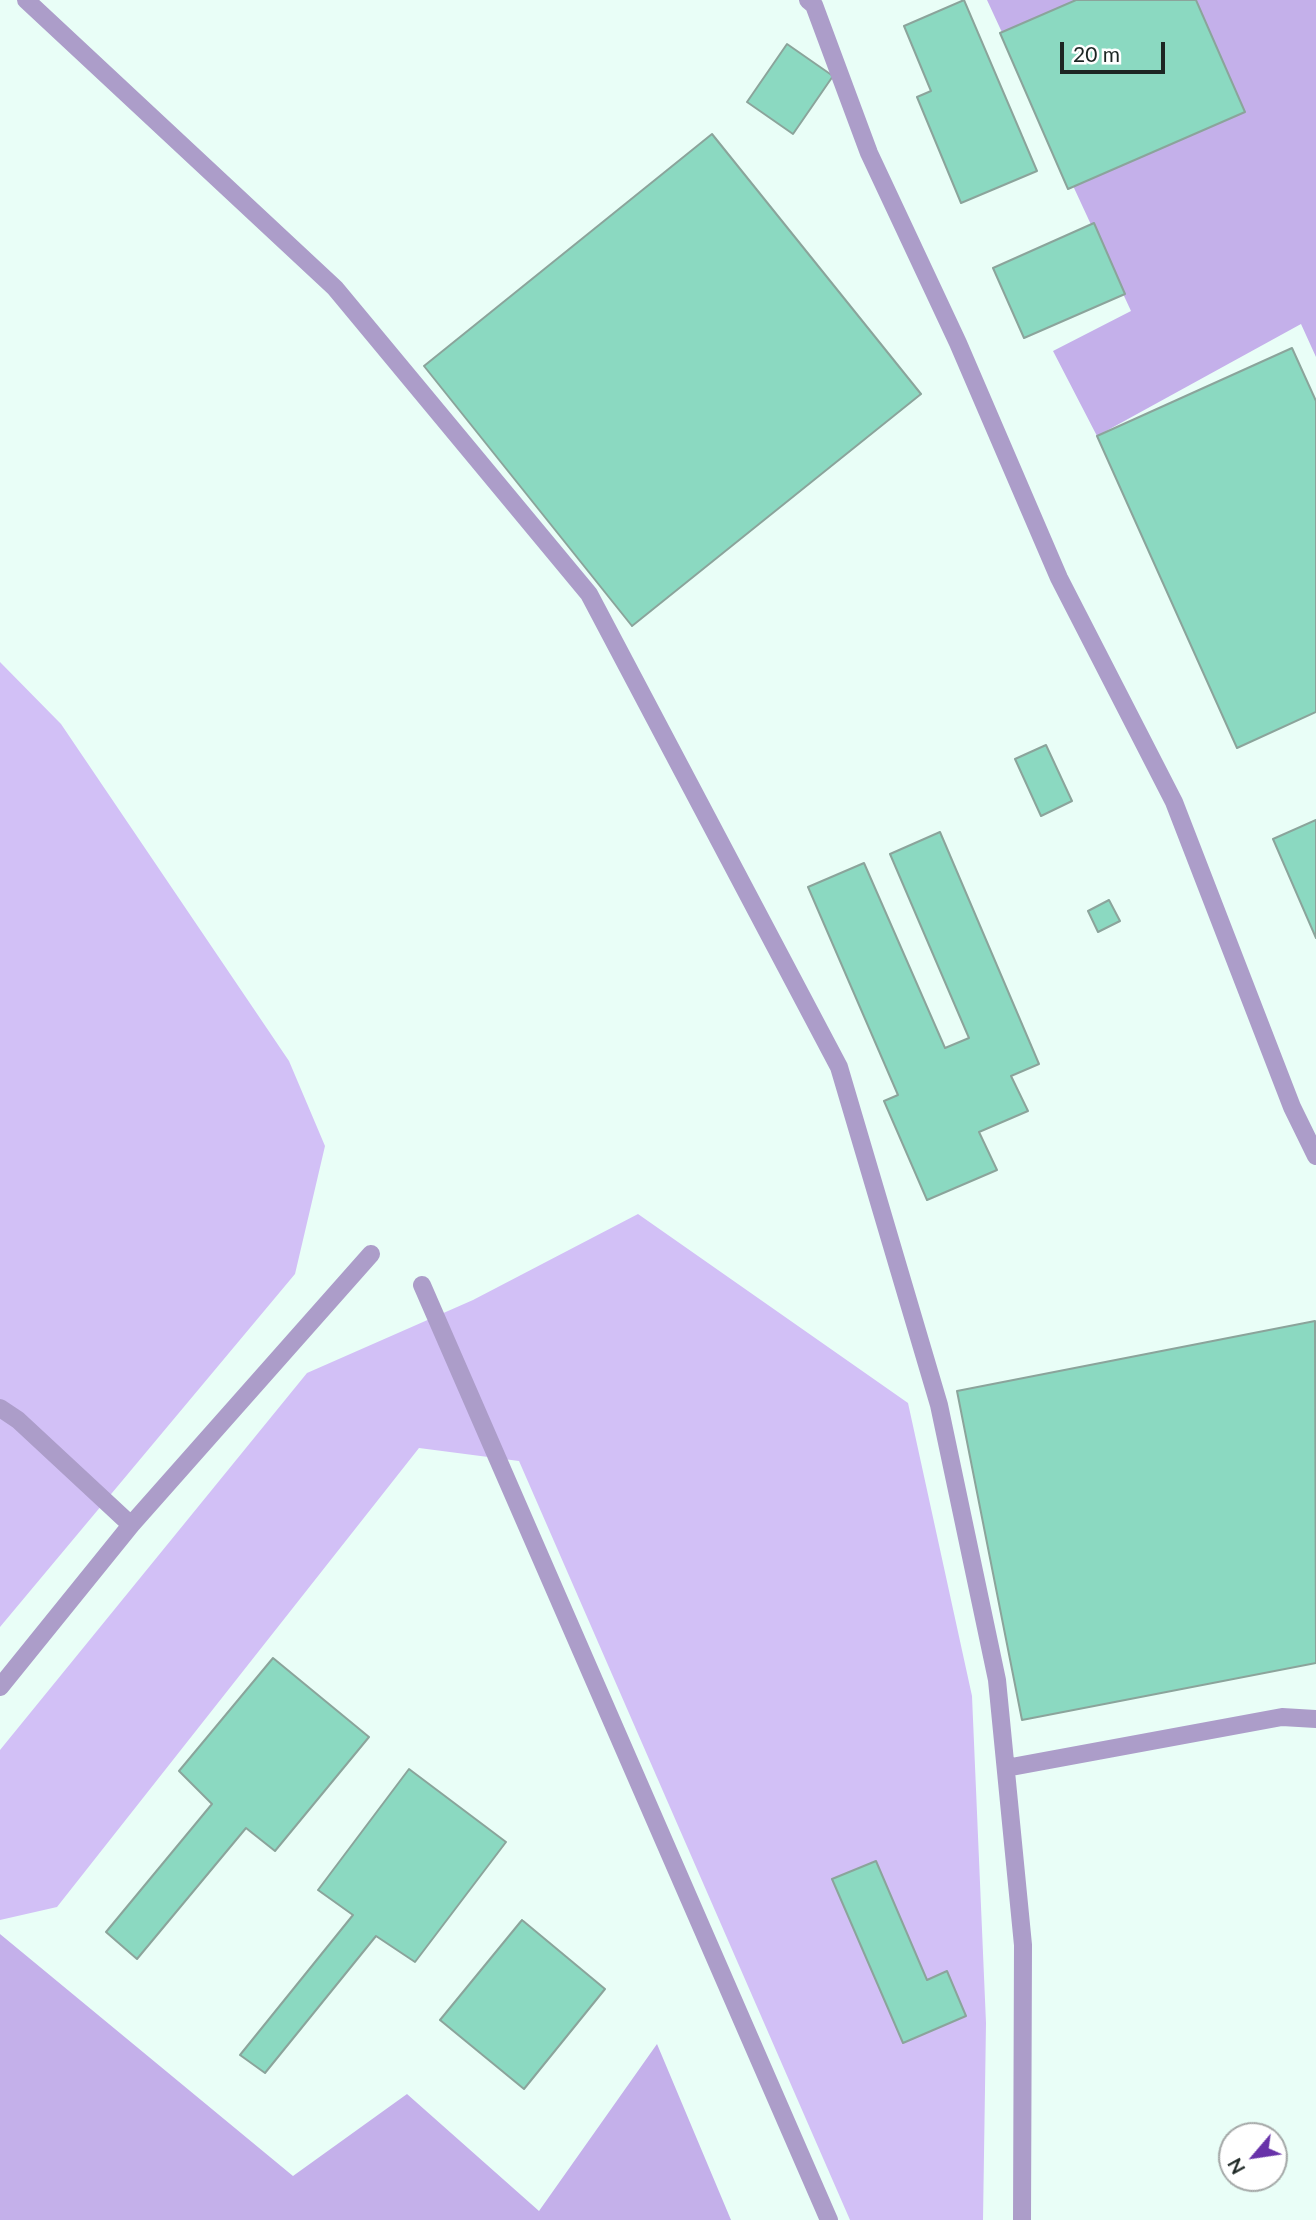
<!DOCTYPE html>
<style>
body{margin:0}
#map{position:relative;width:1316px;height:2220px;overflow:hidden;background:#e9fef7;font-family:Lato,sans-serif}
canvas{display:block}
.north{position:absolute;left:1218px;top:2122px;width:70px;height:70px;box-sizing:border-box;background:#fff;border:2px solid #a4a8a7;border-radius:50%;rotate:241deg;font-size:19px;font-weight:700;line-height:28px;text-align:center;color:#1c2623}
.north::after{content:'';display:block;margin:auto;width:24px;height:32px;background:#6832a9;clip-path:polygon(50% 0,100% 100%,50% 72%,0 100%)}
.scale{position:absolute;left:1060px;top:42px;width:105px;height:32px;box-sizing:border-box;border:4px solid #1c2623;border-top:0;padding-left:9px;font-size:21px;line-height:24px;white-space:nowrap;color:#1c2623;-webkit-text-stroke:5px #fff;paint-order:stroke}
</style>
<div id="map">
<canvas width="1316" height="2220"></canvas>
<div class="north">N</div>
<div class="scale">20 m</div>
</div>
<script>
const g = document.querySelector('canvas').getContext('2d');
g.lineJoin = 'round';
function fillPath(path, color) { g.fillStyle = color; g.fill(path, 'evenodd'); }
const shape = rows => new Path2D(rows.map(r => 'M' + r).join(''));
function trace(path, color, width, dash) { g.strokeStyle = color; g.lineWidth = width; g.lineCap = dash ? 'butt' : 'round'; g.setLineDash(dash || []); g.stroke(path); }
const green = shape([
 [0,662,61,724,289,1061,325,1146,295,1274,0,1627],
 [638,1214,908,1403,972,1696,986,2023,983,2220,850,2220,519,1461,419,1448,57,1907,0,1920,0,1750,307,1373,473,1300]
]);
const forest = shape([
 [987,0,1316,0,1316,357,1301,324,1097,436,1053,351,1131,311],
 [0,1934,293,2176,407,2094,539,2211,657,2044,731,2220,0,2220]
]);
const building = shape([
 [964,0,1037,171,961,203,917,97,931,91,904,26,964,0],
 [1076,0,1196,0,1245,112,1068,189,1000,33,1076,0],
 [787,44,833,76,793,134,747,102,787,44],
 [712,134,921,394,632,626,424,366,712,134],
 [1094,223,1125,294,1024,338,993,268,1094,223],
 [1292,348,1316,401,1316,712,1237,748,1097,436,1292,348],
 [1046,745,1072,801,1041,816,1015,759,1046,745],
 [1316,820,1316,938,1273,839,1316,820],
 [940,832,1039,1064,1011,1076,1028,1111,979,1132,997,1170,927,1200,884,1101,898,1095,808,887,864,863,945,1048,969,1038,890,854,940,832],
 [1109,900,1120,921,1098,932,1088,911,1109,900],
 [1315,1321,1316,1663,1022,1720,957,1391,1315,1321],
 [273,1658,369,1737,275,1851,246,1828,137,1959,106,1932,212,1804,179,1771,273,1658],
 [409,1769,506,1842,415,1962,376,1936,265,2073,240,2055,353,1915,318,1890,409,1769],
 [876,1861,927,1980,947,1971,966,2016,903,2043,832,1879,876,1861],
 [522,1920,605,1989,524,2089,440,2020,522,1920]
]);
const lane = shape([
 [26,0,335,288,589,594,839,1067,939,1405,997,1680,1023,1945,1022,2220],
 [808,0,814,5,869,153,958,343,1059,578,1174,802,1292,1107,1316,1156],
 [422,1285,829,2220],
 [0,1408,18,1420,131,1525],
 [0,1687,131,1525,371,1254],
 [1006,1768,1282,1717,1316,1719]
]);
fillPath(green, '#d2c0f6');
fillPath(forest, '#c4b0ea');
fillPath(building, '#8bd9c1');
trace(building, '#8ba49b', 2);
trace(lane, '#ac9dc9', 18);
</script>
